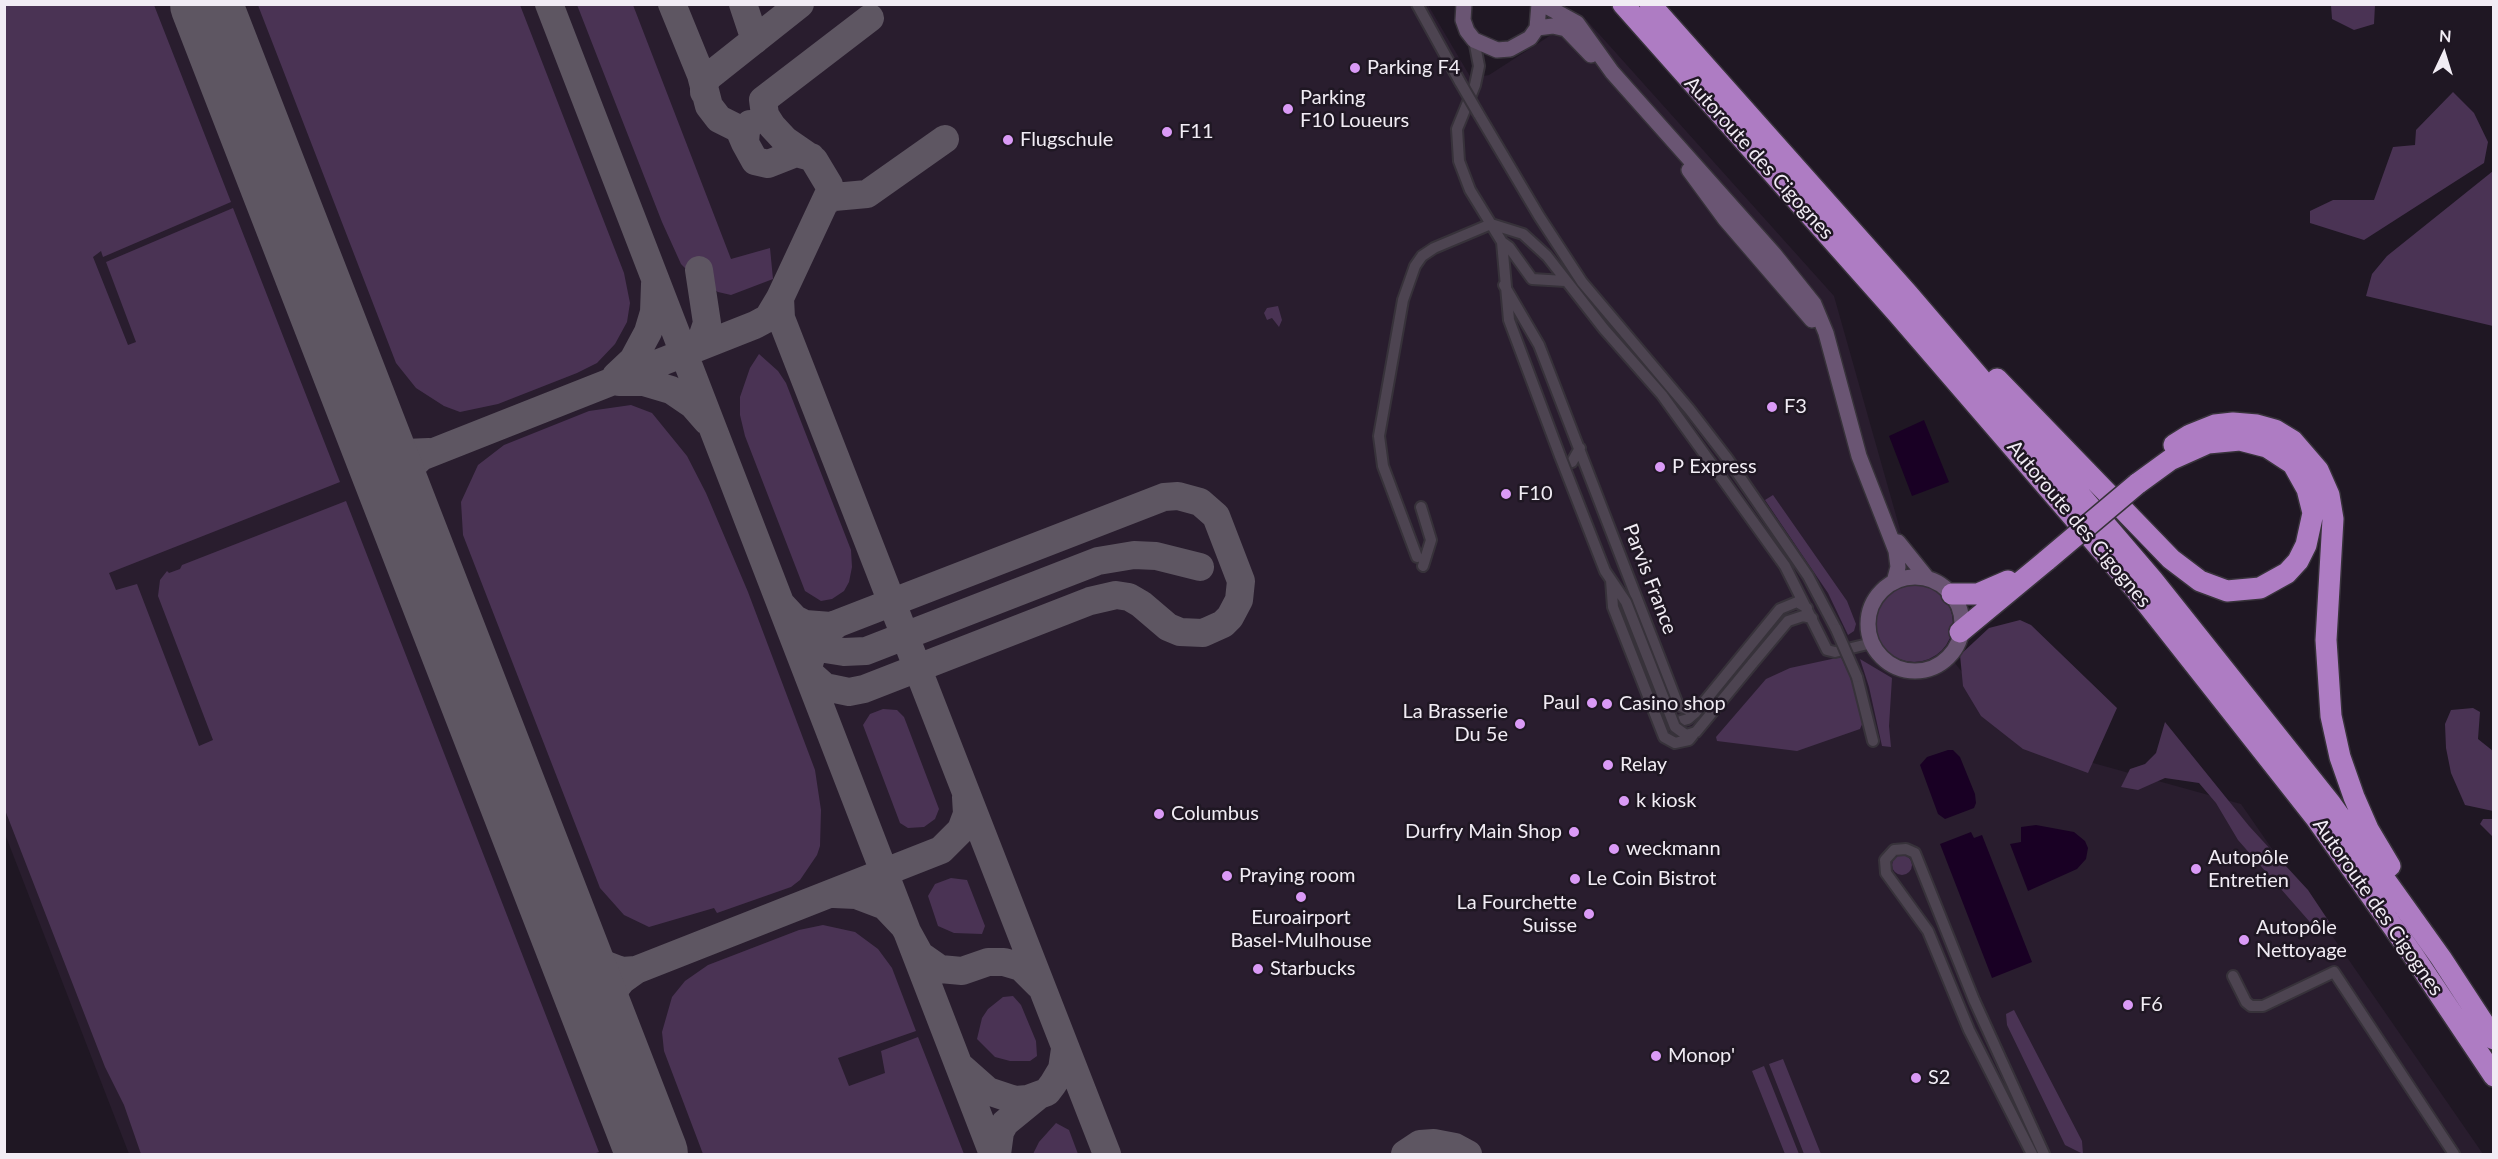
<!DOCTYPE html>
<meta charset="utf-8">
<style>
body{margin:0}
#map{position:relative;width:2498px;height:1159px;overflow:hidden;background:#1f1723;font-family:Lato,sans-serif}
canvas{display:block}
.frame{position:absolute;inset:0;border:6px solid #f1ecf4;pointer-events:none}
.north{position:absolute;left:2414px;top:24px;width:60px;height:60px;-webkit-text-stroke:4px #1f1723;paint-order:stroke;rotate:4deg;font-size:16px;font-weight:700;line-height:24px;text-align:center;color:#f1ecf4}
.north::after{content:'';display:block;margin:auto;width:21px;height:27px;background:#f1ecf4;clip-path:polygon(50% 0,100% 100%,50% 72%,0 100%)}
</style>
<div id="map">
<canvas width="2498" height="1159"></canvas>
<div class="frame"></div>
<div class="north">N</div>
</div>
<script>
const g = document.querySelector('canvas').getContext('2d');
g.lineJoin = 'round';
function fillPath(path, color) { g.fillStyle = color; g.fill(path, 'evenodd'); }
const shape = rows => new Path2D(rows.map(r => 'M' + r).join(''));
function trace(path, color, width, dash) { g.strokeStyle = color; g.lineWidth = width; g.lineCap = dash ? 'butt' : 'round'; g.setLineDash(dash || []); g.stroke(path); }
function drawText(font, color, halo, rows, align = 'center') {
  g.font = font + ' Lato,sans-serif'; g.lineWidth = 5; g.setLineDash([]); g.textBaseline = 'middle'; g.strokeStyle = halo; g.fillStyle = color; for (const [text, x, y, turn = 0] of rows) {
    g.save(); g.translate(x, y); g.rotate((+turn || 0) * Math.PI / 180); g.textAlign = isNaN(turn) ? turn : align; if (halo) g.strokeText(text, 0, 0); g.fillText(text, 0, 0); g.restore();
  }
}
const built = shape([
 [5,5,1428,5,1471,78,1489,75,1582,15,1834,296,1927,625,1958,667,2021,743,2241,804,2483,1154,129,1154,5,834]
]);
const green = shape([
 [5,4,154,5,231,202,103,257,101,251,93,257,128,345,136,342,106,262,233,208,340,482,109,573,116,590,137,584,199,746,213,740,158,596,160,580,167,571,169,573,180,569,182,565,346,501,599,1152,593,1154,141,1154,124,1105,105,1067,5,810],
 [258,5,520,5,624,273,630,303,627,322,615,344,597,363,577,373,498,404,460,412,444,406,416,388,396,363],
 [577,5,633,5,731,259,770,248,773,279,731,295,718,292,692,275,681,264,662,222],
 [2331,5,2375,5,2374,24,2354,30,2332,19],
 [2453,92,2474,113,2488,142,2484,163,2364,240,2310,223,2310,211,2333,200,2374,200,2393,147,2415,145,2416,130],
 [2493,171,2493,326,2366,296,2372,274,2387,256],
 [1278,306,1282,320,1279,327,1272,318,1267,320,1264,313,1267,308],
 [759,354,778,371,786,383,851,550,852,567,849,582,844,591,832,599,821,601,805,591,745,436,740,415,740,397,750,368],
 [631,405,652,413,687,456,706,493,748,592,815,770,821,810,820,846,817,855,800,880,791,887,717,913,714,908,649,927,624,915,600,888,463,535,461,502,478,465,504,445,589,411],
 [1773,495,1847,601,1856,624,1854,631,1848,635,1828,593,1765,500],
 '1875 623a39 39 0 1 1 78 0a39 39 0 1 1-78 0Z',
 [2020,620,2031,625,2117,708,2088,773,2023,749,1981,716,1963,686,1960,655,1989,628],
 [1841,657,1852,681,1863,722,1860,729,1797,751,1717,741,1716,737,1766,679,1790,668],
 [1860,659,1892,678,1889,726,1891,747,1882,746,1869,687],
 [2473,708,2480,712,2478,739,2493,751,2493,811,2465,805,2451,773,2446,748,2445,724,2451,710],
 [883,709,897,710,904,717,939,809,935,819,924,827,908,828,900,823,863,725,870,714],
 [2165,722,2249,826,2308,890,2330,923,2316,929,2238,840,2216,803,2199,783,2165,778,2138,790,2121,787,2130,769,2145,764,2156,753],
 [2483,819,2493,819,2493,837,2480,824],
 '1892 865a10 10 0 1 1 20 0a10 10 0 1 1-20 0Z',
 [951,878,967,880,985,926,982,934,954,933,938,926,928,896,935,884],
 [823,925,855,932,878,949,892,968,916,1031,838,1058,849,1086,885,1073,881,1051,918,1037,964,1154,703,1154,664,1051,662,1032,672,997,685,981,708,965,799,930],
 [1013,996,1021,1005,1036,1041,1037,1056,1030,1061,1010,1061,995,1057,977,1039,982,1018,988,1009,1003,997],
 [2014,1010,2082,1141,2083,1154,2065,1145,2007,1025,2006,1014],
 [1783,1059,1821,1154,1804,1154,1769,1064],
 [1764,1066,1799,1154,1785,1154,1752,1071],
 [1056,1123,1069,1130,1078,1154,1033,1154,1039,1142]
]);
const water = shape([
 [1924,420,1949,482,1912,496,1889,436],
 [1948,750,1953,750,1960,757,1975,794,1976,803,1974,808,1945,819,1938,814,1920,765,1927,757],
 [2036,825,2074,832,2085,841,2088,848,2086,859,2077,869,2028,891,2010,844,2021,842,2021,827],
 [1971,832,1974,838,1982,835,2032,962,1992,978,1940,844]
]);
const taxiway = shape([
 [549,4,993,1154],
 [672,4,701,75,709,106,719,119,739,129,745,143],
 [743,4,755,40],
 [704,92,704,85,708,77,800,4],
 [750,124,746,130,745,143,755,161,768,164,796,153,811,157],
 [826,201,834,197,867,194,945,139],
 [780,298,781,318,1107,1154],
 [686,352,702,338,707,323,699,270],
 [616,376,633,360,648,332,654,312,655,284],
 [619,382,644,382,671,390,693,405,707,421],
 [360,403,374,432,384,443,405,453,429,452],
 [411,533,402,502,403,488,411,467,421,457,755,325,768,318,780,298,830,191,829,185,814,160,785,140,772,126,765,115,763,100,870,18],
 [781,604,795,619,805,624,831,626,1164,497,1178,496,1200,502,1216,516,1241,581,1239,600,1230,617,1223,624,1203,633,1180,632,1168,627,1141,604,1129,597,1116,595,1090,601,864,689,849,692,825,687,807,671,815,644,822,635,837,624],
 [800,634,825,649,844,652,866,651,1098,561,1134,555,1156,556,1200,567],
 [834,894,856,895,885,906,904,926,920,955,940,969,962,971,988,962,1004,962,1021,967,1039,985],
 [564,929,588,958,622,971,636,970,622,980,607,999,604,1012,607,1039],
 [636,970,941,850,961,830,967,814,966,797],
 [962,1068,988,1091,1015,1100,1028,1099,1047,1092,1053,1084,1062,1069,1065,1049],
 [997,1154,1000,1132,1005,1123,1038,1096],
 [1405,1154,1420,1144,1434,1143,1455,1147,1468,1154]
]);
const runway = shape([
 [206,4,652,1154]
]);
const street = shape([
 [1417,4,1460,82],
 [1474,40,1479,66,1475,85,1457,129,1459,161,1470,190,1502,242,1509,247,1532,279,1565,281],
 [1478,113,1539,216,1582,282,1690,410,1727,458,1808,576,1836,629],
 [1502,242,1509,320,1560,456],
 [1504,285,1539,345,1678,705,1695,713],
 [1572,462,1580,448],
 [1421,507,1431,540,1423,566],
 [1417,557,1383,466,1379,436,1403,300,1415,266,1422,256,1434,248,1491,224,1523,234,1547,256,1604,329,1662,395,1785,566,1827,650,1835,652,1872,643],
 [1752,664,1788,621,1803,616,1812,618],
 [1857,677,1873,741],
 [1677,722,1688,719,1695,713,1780,609,1797,602,1807,608],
 [2233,976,2246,1002,2251,1006,2263,1006,2334,972,2454,1154],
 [2032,1154,1969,1030,1928,931,1886,873,1885,860,1894,850,1906,849,1915,853,1974,1000,2044,1154]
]);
const secondary = shape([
 [1464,4,1463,20,1467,31,1474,40,1497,50,1510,49,1530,38,1537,28,1539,4],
 [1542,4,1577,23,1612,72,1774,254,1814,304,1826,333,1859,456,1896,551,1898,567,1894,582],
 [1537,28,1553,26,1566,29,1591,55],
 [1689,170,1725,219,1812,320],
 [1898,542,1927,578],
 '1868 624a47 47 0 1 1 94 0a47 47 0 1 1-94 0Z'
]);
const highway = shape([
 [1623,4,1898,314,2136,590,2315,817,2413,955,2494,1076],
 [1650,4,1908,294,2152,579,2331,804,2441,958,2494,1039],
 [1997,379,2171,559,2200,581,2227,591,2260,588,2287,573,2298,561,2306,545,2313,513,2307,489,2293,464,2267,447,2240,440,2208,443,2170,460,2137,484],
 [2174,445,2190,435,2215,425,2233,423,2257,425,2275,430,2293,441,2318,470,2329,495,2333,519,2326,640,2331,716,2340,757,2354,797,2368,829,2390,866],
 [1952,594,1978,594,2008,581],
 [1960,632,2047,560]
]);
const streetBridge = shape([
 [1460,82,1478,113],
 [1560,456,1605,571,1626,602,1675,727,1686,735,1696,732,1752,664],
 [1611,580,1613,607,1664,737,1675,743,1689,740,1693,735],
 [1836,629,1857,677]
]);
const highwayBridge = shape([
 [2047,560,2137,484]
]);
const markers = [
 [1355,68,6,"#da9af6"],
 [1288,109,6,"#da9af6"],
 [1167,132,6,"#da9af6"],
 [1008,140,6,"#da9af6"],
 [1772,407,6,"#da9af6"],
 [1660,467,6,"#da9af6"],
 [1506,494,6,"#da9af6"],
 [1592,703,6,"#da9af6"],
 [1607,704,6,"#da9af6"],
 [1520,724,6,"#da9af6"],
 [1608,765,6,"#da9af6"],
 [1624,801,6,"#da9af6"],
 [1159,814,6,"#da9af6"],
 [1574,832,6,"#da9af6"],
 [1614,849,6,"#da9af6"],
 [2196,869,6,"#da9af6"],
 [1227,876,6,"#da9af6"],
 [1575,879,6,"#da9af6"],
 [1301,897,6,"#da9af6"],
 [1589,914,6,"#da9af6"],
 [2244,940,6,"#da9af6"],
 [1258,969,6,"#da9af6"],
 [2128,1005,6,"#da9af6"],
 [1656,1056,6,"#da9af6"],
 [1916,1078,6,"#da9af6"]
];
const poiNames = [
 ["Parking F4",1367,68],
 ["Parking",1300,98],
 ["F10 Loueurs",1300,121],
 ["F11",1179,132],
 ["Flugschule",1020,140],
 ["F3",1784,407],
 ["P Express",1672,467],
 ["F10",1518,494],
 ["Paul",1580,703,"right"],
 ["Casino shop",1619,704],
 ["La Brasserie",1508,712,"right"],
 ["Du 5e",1508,735,"right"],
 ["Relay",1620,765],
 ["k kiosk",1636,801],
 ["Columbus",1171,814],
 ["Durfry Main Shop",1562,832,"right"],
 ["weckmann",1626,849],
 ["Autopôle",2208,858],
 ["Entretien",2208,881],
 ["Praying room",1239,876],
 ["Le Coin Bistrot",1587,879],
 ["La Fourchette",1577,903,"right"],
 ["Suisse",1577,926,"right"],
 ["Euroairport",1301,918,"center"],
 ["Basel-Mulhouse",1301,941,"center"],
 ["Autopôle",2256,928],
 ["Nettoyage",2256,951],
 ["Starbucks",1270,969],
 ["F6",2140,1005],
 ["Monop'",1668,1056],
 ["S2",1928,1078]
];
const streetNames = [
 ["Autoroute des Cigognes",1759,158,48],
 ["Autoroute des Cigognes",2079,524,50],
 ["Parvis France",1650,579,69],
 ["Autoroute des Cigognes",2378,907,55]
];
fillPath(built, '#291d2e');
fillPath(green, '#4a3354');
fillPath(water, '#190024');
trace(taxiway, '#5e5662', 28);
trace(runway, '#5e5662', 72);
trace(street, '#37323a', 14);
trace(secondary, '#37323a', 18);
trace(highway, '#37323a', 24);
trace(street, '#4d4451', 10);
trace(secondary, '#6a5573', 15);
trace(highway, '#ae7cc3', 21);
trace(streetBridge, '#37323a', 14, []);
trace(highwayBridge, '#37323a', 24, []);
trace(streetBridge, '#4d4451', 10);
trace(highwayBridge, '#ae7cc3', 21);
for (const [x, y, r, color] of markers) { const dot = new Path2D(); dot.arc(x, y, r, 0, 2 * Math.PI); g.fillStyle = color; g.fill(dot); trace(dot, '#1f1723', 2); }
drawText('20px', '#f1ecf4', '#1f1723', poiNames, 'left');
drawText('20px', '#f1ecf4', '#1f1723', streetNames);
</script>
